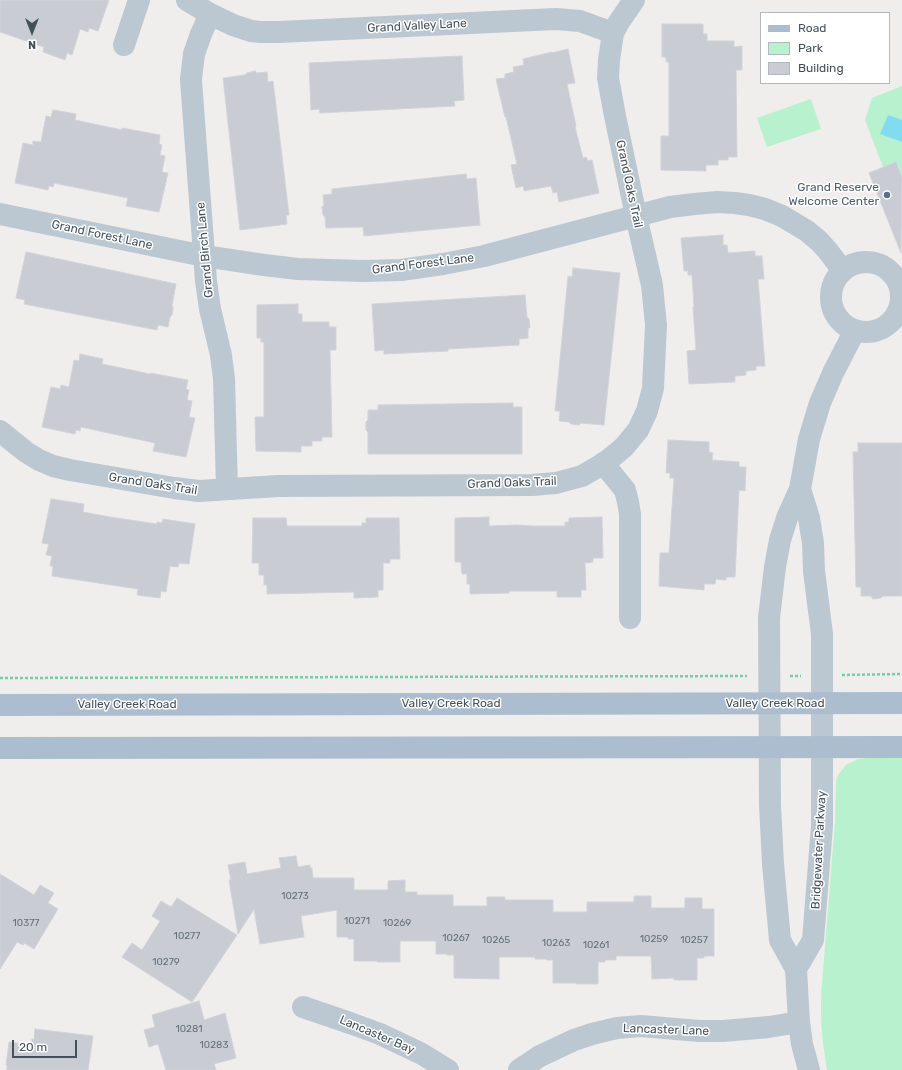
<!DOCTYPE html>
<style>
body{margin:0}
#map{position:relative;width:902px;height:1070px;overflow:hidden;background:#f0eded;font-family:Rubik,sans-serif}
canvas{display:block}
.legend{position:absolute;left:760px;top:12px;width:130px;height:72px;box-sizing:border-box;background:#fff;border:1px solid #b4b9be;margin:0;padding:5px 7px;list-style:none;font-size:12px;color:#44515c}
.legend li{display:flex;align-items:center;gap:8px;height:20px}
.legend b{width:20px;border:1px solid #b4b9be}
.north{position:absolute;left:12px;top:12px;width:40px;height:40px;-webkit-text-stroke:3px #fff;paint-order:stroke;rotate:180deg;font-size:11px;font-weight:700;line-height:16px;text-align:center;color:#44515c}
.north::after{content:'';display:block;margin:auto;width:14px;height:18px;background:#44515c;clip-path:polygon(50% 0,100% 100%,50% 72%,0 100%)}
.scale{position:absolute;left:12px;top:1040px;width:65px;height:18px;box-sizing:border-box;border:2px solid #44515c;border-top:0;padding-left:5px;font-size:12px;line-height:14px;white-space:nowrap;color:#44515c;-webkit-text-stroke:3px #fff;paint-order:stroke}
</style>
<div id="map">
<canvas width="902" height="1070"></canvas>
<ul class="legend">
<li><b style="height:5px;background:#abbdce"></b>Road</li>
<li><b style="height:11px;background:#b8f1ce"></b>Park</li>
<li><b style="height:11px;background:#c9ccd3"></b>Building</li>
</ul>
<div class="north">N</div>
<div class="scale">20 m</div>
</div>
<script>
const g = document.querySelector('canvas').getContext('2d');
g.lineJoin = 'round';
function fillPath(path, color) { g.fillStyle = color; g.fill(path, 'evenodd'); }
const shape = rows => new Path2D(rows.map(r => 'M' + r).join(''));
function trace(path, color, width, dash) { g.strokeStyle = color; g.lineWidth = width; g.lineCap = dash ? 'butt' : 'round'; g.setLineDash(dash || []); g.stroke(path); }
function drawText(font, color, halo, rows, align = 'center') {
  g.font = font + ' Rubik,sans-serif'; g.lineWidth = 3; g.setLineDash([]); g.textBaseline = 'middle'; g.strokeStyle = halo; g.fillStyle = color; for (const [text, x, y, turn = 0] of rows) {
    g.save(); g.translate(x, y); g.rotate((+turn || 0) * Math.PI / 180); g.textAlign = isNaN(turn) ? turn : align; if (halo) g.strokeText(text, 0, 0); g.fillText(text, 0, 0); g.restore();
  }
}
const green = shape([
 [902,86,902,178,896,162,883,167,865,120,872,98],
 [811,99,821,129,767,147,757,118],
 [867,758,902,758,902,1070,827,1070,823,1043,821,1020,821,996,835,822,836,781,838,775,846,765,858,759]
]);
const water = shape([
 [888,115,902,120,902,142,880,134]
]);
const building = shape([
 [0,0,109,0,98,31,89,28,88,32,80,29,72,55,67,53,65,60,43,52,44,47,0,32,0,0],
 [662,24,703,24,703,34,707,34,707,41,734,41,734,47,742,46,742,70,736,70,737,157,728,157,728,160,718,160,718,165,706,165,706,171,661,170,661,136,669,136,669,62,666,62,666,57,662,57,662,24],
 [568,49,575,83,567,84,576,126,575,127,583,158,586,157,588,161,592,160,599,193,559,202,557,192,553,193,551,186,524,191,523,186,516,188,511,165,517,164,506,117,505,117,496,79,505,78,505,74,514,72,513,67,524,65,523,59,552,52,552,53,568,49],
 [462,56,464,100,454,101,455,106,320,113,319,109,311,110,309,63,462,56],
 [255,71,257,73,267,72,268,82,273,81,289,215,286,215,287,224,240,230,223,78,245,75,247,73,255,71],
 [53,110,76,114,75,120,122,130,122,128,160,135,159,144,162,145,160,155,165,156,162,172,168,173,159,212,126,206,128,198,54,183,53,187,49,186,48,190,15,183,23,143,33,145,33,141,41,142,46,116,51,117,53,110],
 [896,162,902,178,901,253,869,173,896,162],
 [466,174,467,179,476,178,480,225,364,236,363,227,326,228,325,217,323,215,322,207,324,205,323,195,332,194,332,189,466,174],
 [723,235,723,245,727,245,728,253,755,251,755,256,762,256,764,279,758,279,765,366,756,366,756,370,746,371,746,375,735,376,735,382,689,384,687,351,696,350,693,307,694,307,692,275,688,275,688,271,684,271,681,238,723,235],
 [26,252,176,284,172,305,173,308,172,315,170,317,168,327,158,325,157,330,24,304,25,300,16,298,26,252],
 [573,268,620,273,604,425,581,423,579,425,571,424,569,422,559,421,560,411,555,411,568,276,572,277,573,268],
 [525,295,527,317,529,319,530,327,528,329,528,338,519,339,519,345,448,349,448,351,384,354,384,350,375,351,372,304,525,295],
 [298,304,298,314,302,314,302,322,329,322,329,327,336,327,336,350,330,350,332,437,322,437,322,441,312,441,312,446,301,446,301,452,256,451,255,417,264,417,264,342,261,342,261,338,257,338,257,305,298,304],
 [80,354,103,359,102,364,150,374,150,373,188,380,186,389,189,390,187,400,192,401,189,417,195,418,186,457,153,451,155,443,81,427,80,431,76,430,75,434,42,427,51,387,60,389,61,385,69,387,74,360,79,361,80,354],
 [513,403,513,407,522,407,522,454,368,454,368,432,366,430,366,422,368,420,368,410,378,410,378,405,513,403],
 [668,440,709,442,709,452,713,453,712,460,739,462,739,467,746,467,745,491,739,490,735,577,726,577,726,580,716,579,715,584,704,584,704,590,659,586,660,553,669,553,674,478,670,478,670,473,666,473,668,440],
 [858,443,902,443,902,596,883,596,881,598,873,599,871,596,861,596,861,587,856,587,853,452,858,452,858,443],
 [51,499,84,504,83,512,110,517,157,524,157,522,162,523,163,519,195,524,189,564,179,563,178,567,170,566,166,592,161,591,160,598,137,595,138,589,52,576,53,566,50,566,52,556,46,555,49,544,42,543,51,499],
 [489,517,489,526,517,525,532,526,565,526,565,522,569,522,569,518,602,517,603,558,593,558,593,562,585,563,586,590,581,590,581,597,557,597,557,591,509,591,509,593,470,594,470,584,467,584,467,574,462,574,461,562,455,562,455,518,489,517],
 [253,518,286,518,287,526,362,526,362,523,366,523,366,518,399,518,400,559,390,559,390,563,383,563,383,590,378,590,378,597,354,598,354,592,267,594,267,585,264,585,264,575,259,575,259,563,252,563,253,518],
 [296,856,298,867,310,865,310,868,312,868,313,878,354,878,354,890,388,890,388,881,405,880,405,892,417,892,417,895,453,895,453,906,487,906,487,897,505,897,505,900,553,900,553,912,587,912,587,902,634,902,634,896,651,896,651,908,685,908,685,898,702,898,702,909,714,909,714,956,704,956,704,958,697,958,697,980,674,980,674,978,652,979,651,956,616,956,616,960,605,960,605,962,598,962,598,984,576,984,576,983,553,983,553,960,546,960,546,959,535,959,535,957,499,957,499,979,454,978,454,955,447,955,447,954,436,954,436,941,400,941,400,962,377,962,377,961,354,961,354,939,348,939,348,937,337,937,337,910,301,916,304,937,260,944,254,909,238,934,229,880,231,880,228,865,245,862,247,874,281,868,279,858,296,856],
 [0,874,34,895,40,885,54,893,48,903,58,909,34,949,24,943,23,945,17,942,0,969,0,874],
 [177,898,237,935,192,1002,122,957,132,943,142,950,160,921,152,916,161,901,171,907,177,898],
 [199,1001,204,1020,225,1013,236,1058,214,1064,216,1070,166,1070,158,1044,149,1047,144,1030,155,1027,152,1015,199,1001],
 [35,1029,93,1036,88,1070,7,1070,7,1065,6,1065,9,1042,31,1045,32,1039,34,1040,35,1029]
]);
const path = shape([
 [842,675,902,674],
 [790,676,801,676],
 [0,678,747,676]
]);
const minor = shape([
 [187,0,210,14,233,25,251,31,260,32,279,32,556,19,580,21,613,33],
 [210,14,201,34,194,54,191,79,192,94,206,281,210,309,221,355,224,379,227,489],
 [124,45,139,0],
 [0,214,204,256,264,265,298,269,363,271,401,270,443,264,484,256,670,207,694,204,717,202,735,203,749,205,765,209,782,216,807,231,819,241,828,251,843,271],
 '831 297a35 35 0 1 1 70 0a35 35 0 1 1-70 0Z',
 [0,431,26,452,39,460,53,466,70,470,174,488,199,491,278,486,532,485,556,483,582,476,606,462,624,447,638,430,647,411,653,388,656,325,652,285,636,216,615,116,608,78,609,60,613,33,619,22,634,0],
 [603,463,625,490,628,502,630,514,630,618],
 [796,969,813,940,822,826,822,634,814,571,813,543,809,518,800,489],
 [303,1007,350,1023,380,1034,422,1054,448,1070],
 [519,1070,540,1056,574,1040,592,1034,617,1028,641,1026,699,1031,723,1031,769,1027,799,1022],
 [809,1070,802,1044,799,1022,796,969,780,940,773,864,770,805,769,618,775,567,780,540,787,518,800,489,809,439,820,403,833,373,855,330]
]);
const major = shape([
 [0,705,902,703],
 [0,748,902,747]
]);
const markers = [
 [887,195,4,"#5c6f8a"]
];
const numberNames = [
 ["10273",295,896],
 ["10271",357,921],
 ["10377",26,923],
 ["10269",397,923],
 ["10277",187,936],
 ["10267",456,938],
 ["10259",654,939],
 ["10265",496,940],
 ["10257",694,940],
 ["10263",556,943],
 ["10261",596,945],
 ["10279",166,962],
 ["10281",189,1029],
 ["10283",214,1045]
];
const streetNames = [
 ["Grand Valley Lane",417,26,-3],
 ["Grand Oaks Trail",629,184,78],
 ["Grand Forest Lane",102,235,12],
 ["Grand Birch Lane",205,250,-95],
 ["Grand Forest Lane",423,264,-7],
 ["Grand Oaks Trail",512,483,-2],
 ["Grand Oaks Trail",153,484,9],
 ["Valley Creek Road",451,704],
 ["Valley Creek Road",775,704],
 ["Valley Creek Road",127,705],
 ["Bridgewater Parkway",819,850,-87],
 ["Lancaster Lane",666,1030,2],
 ["Lancaster Bay",377,1035,23]
];
const serviceNames = [
 ["Grand Reserve",879,188],
 ["Welcome Center",879,202]
];
fillPath(green, '#b8f1ce');
fillPath(water, '#82dbf1');
fillPath(building, '#c9ccd3');
trace(building, '#d1d3d9', 1);
trace(path, '#6ed19f', 2.5, [3, 2]);
trace(minor, '#bcc8d1', 22);
trace(major, '#abbdce', 22);
for (const [x, y, r, color] of markers) { const dot = new Path2D(); dot.arc(x, y, r, 0, 2 * Math.PI); g.fillStyle = color; g.fill(dot); trace(dot, '#fff', 1.5); }
drawText('10px', '#65707a', null, numberNames);
drawText('12px', '#44515c', '#fff', streetNames);
drawText('12px', '#4e5e75', '#fff', serviceNames, 'right');
</script>
